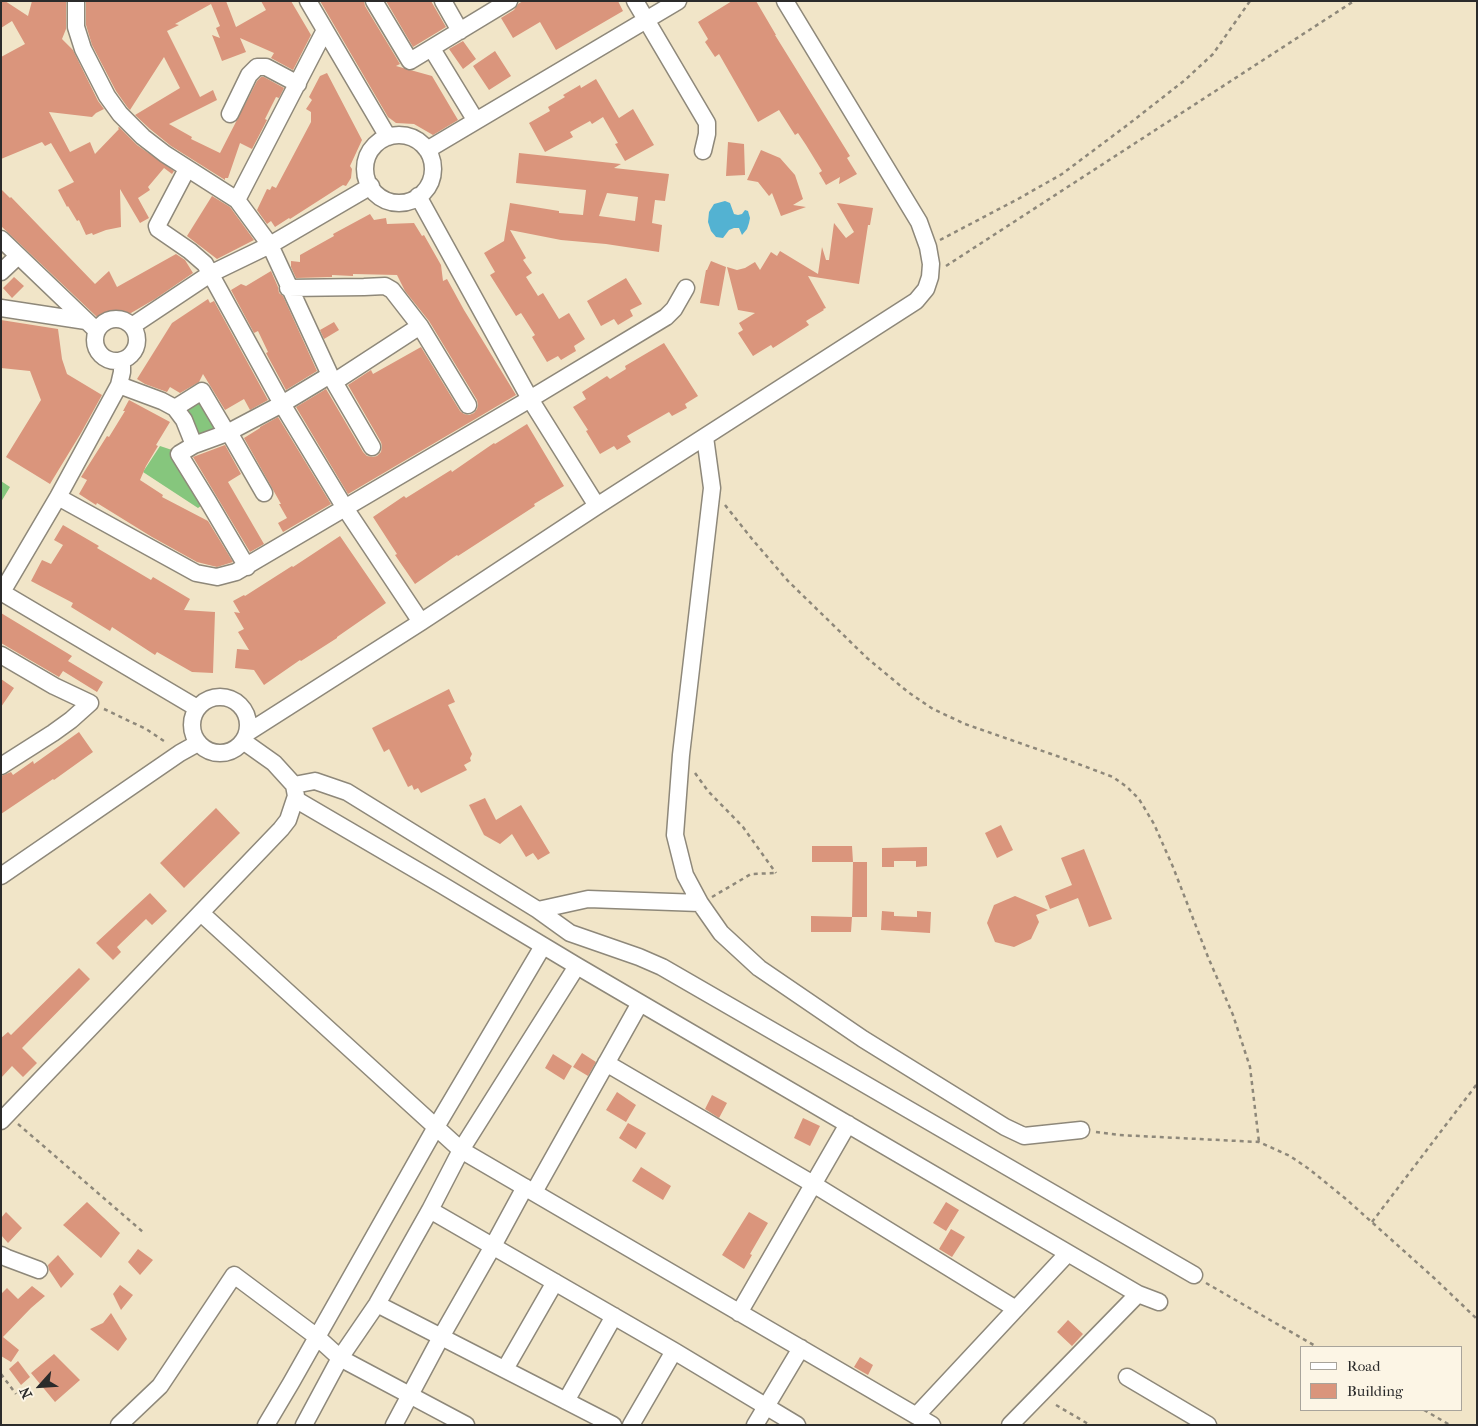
<!DOCTYPE html>
<style>
body{margin:0}
#map{position:relative;width:1478px;height:1426px;overflow:hidden;background:#f1e5c8;font-family:"IM FELL French Canon",serif}
canvas{display:block}
.frame{position:absolute;inset:0;border:2px solid #2b2b2b;pointer-events:none}
.legend{position:absolute;left:1300px;top:1346px;width:162px;height:65px;box-sizing:border-box;background:#fcf5e5;border:1px solid #a8a49b;margin:0;padding:6px 9px;list-style:none;font-size:15px;color:#2b2b2b}
.legend li{display:flex;align-items:center;gap:10px;height:25px}
.legend b{width:25px;border:1px solid #a8a49b}
.north{position:absolute;left:15px;top:1361px;width:50px;height:50px;-webkit-text-stroke:4px #fcf5e5;paint-order:stroke;rotate:244deg;font-size:14px;font-weight:700;line-height:20px;text-align:center;color:#2b2b2b}
.north::after{content:'';display:block;margin:auto;width:18px;height:22px;background:#2b2b2b;clip-path:polygon(50% 0,100% 100%,50% 72%,0 100%)}
</style>
<div id="map">
<canvas width="1478" height="1426"></canvas>
<div class="frame"></div>
<ul class="legend">
<li><b style="height:6px;background:#fff"></b>Road</li>
<li><b style="height:14px;background:#da957c"></b>Building</li>
</ul>
<div class="north">N</div>
</div>
<script>
const g = document.querySelector('canvas').getContext('2d');
g.lineJoin = 'round';
function fillPath(path, color) { g.fillStyle = color; g.fill(path, 'evenodd'); }
const shape = rows => new Path2D(rows.map(r => 'M' + r).join(''));
function trace(path, color, width, dash) { g.strokeStyle = color; g.lineWidth = width; g.lineCap = dash ? 'butt' : 'round'; g.setLineDash(dash || []); g.stroke(path); }
const green = shape([
 [203,393,223,425,201,438,182,407],
 [160,446,172,450,208,501,198,508,143,472],
 [1,481,10,487,1,502]
]);
const water = shape([
 [725,201,730,203,734,214,738,215,742,214,745,210,748,211,750,218,749,223,747,229,742,235,739,228,734,228,729,230,723,238,716,237,711,231,708,222,709,212,714,204]
]);
const building = shape([
 [1,1,5,1,28,16,32,1,66,1,66,29,62,39,73,50,98,101,104,109,96,113,92,117,49,112,70,152,90,142,95,154,119,129,118,128,119,127,137,145,174,171,172,174,164,168,148,187,150,190,138,198,149,218,140,223,120,189,121,227,106,230,93,235,92,233,86,235,79,220,77,221,68,206,67,207,58,190,74,182,51,143,45,146,42,142,1,159,1,57,25,44,12,21,1,28],
 [86,1,226,1,236,27,266,10,261,1,291,1,311,35,293,70,271,58,274,53,240,38,246,52,222,61,212,35,220,38,216,28,220,26,211,4,175,24,179,25,167,31,200,97,213,90,217,100,169,124,192,137,191,139,220,153,257,81,261,77,264,77,284,88,279,98,276,97,265,119,267,120,252,149,240,143,228,178,225,178,225,180,171,146,150,129,135,115,180,88,164,57,130,110,128,108,116,91,92,45,86,25],
 [320,1,364,1,365,6,400,64,396,66,432,76,458,120,433,135,414,124,396,123,388,117],
 [386,1,431,1,446,27,413,47],
 [523,1,618,1,623,11,556,50,540,22,513,38,501,18,514,10,518,4],
 [732,1,756,1,776,35,775,35,850,156,847,158,857,174,839,184,840,177,826,185,819,173,822,171,806,145,798,133,795,135,779,110,758,122,719,54,715,57,705,42,708,39,698,22],
 [463,41,476,59,463,69,449,49],
 [495,51,511,76,489,90,473,66],
 [327,73,362,140,350,166,352,169,351,178,346,186,343,185,290,219,289,218,275,227,271,221,267,224,257,210,267,189,270,190,272,186,276,188,311,122,311,112,306,109,312,100,309,97,320,76],
 [596,79,619,118,633,109,654,145,625,161,615,144,618,143,603,117,592,124,590,121,570,132,573,137,545,152,529,123,550,111,548,107,565,97,563,95,580,85,581,88],
 [728,142,744,144,745,175,726,176],
 [761,150,780,158,795,175,803,199,793,205,806,207,781,216,772,193,769,196,758,182,747,180],
 [519,153,621,164,614,168,669,174,665,201,655,200,652,223,662,225,659,252,606,244,561,240,510,230,526,258,523,260,532,273,526,277,538,296,543,293,559,319,569,313,585,339,574,346,576,351,561,360,558,356,547,362,532,337,535,335,521,313,516,316,490,275,495,272,484,253,504,241,510,203,559,211,559,213,583,215,586,190,516,183],
 [607,193,638,197,635,221,599,216],
 [1,189,10,198,11,197,95,284,109,271,117,287,176,254,185,260,193,273,155,299,131,313,103,315,98,318,1,226],
 [212,196,230,207,254,240,217,259,187,236],
 [837,203,873,208,870,225,868,225,859,284,808,276,826,308,823,309,824,310,806,321,809,325,773,348,771,345,753,356,738,333,743,330,739,323,755,313,738,310,727,267,737,270,745,268,755,262,760,270,771,252,777,256,780,251,818,274,822,247,826,260,829,260,834,223,846,238,854,232],
 [370,214,374,220,386,218,387,224,414,223,422,236,424,235,441,265,443,281,447,279,464,310,516,395,348,494,296,407,326,389,363,452,367,456,373,457,377,456,381,452,382,446,381,442,348,385,371,370,373,374,421,347,460,411,464,414,469,415,474,413,477,409,478,405,477,400,429,321,405,291,397,275,353,274,353,276,332,275,332,277,296,278,291,267,291,261,300,262,300,255,334,236,333,234],
 [711,261,726,267,719,306,700,303,706,270,707,270],
 [271,271,278,287,279,293,283,296,317,371,286,390,266,353,268,352,258,331,254,333,231,290,241,284,246,286],
 [14,277,24,286,12,298,3,288],
 [626,278,642,304,630,310,633,316,618,325,614,319,601,326,587,301],
 [208,299,210,303,214,301,268,400,250,410,244,399,225,410,203,374,199,382,180,393,170,387,167,392,145,384,137,379,172,323],
 [1,320,58,329,62,359,67,374,102,395,81,433,50,484,6,457,41,400,30,371,1,368],
 [334,322,339,330,324,339,320,330],
 [664,343,698,396,685,404,687,408,672,416,669,412,627,436,631,442,617,450,614,446,600,454,586,431,588,430,573,407,586,399,582,392,607,376,610,379,626,369,625,366],
 [129,400,170,422,156,445,158,446,146,466,140,480,163,495,162,497,208,521,233,562,217,567,197,562,152,537,97,503,96,505,79,494,87,480,81,477,107,436,109,437,125,411,123,411],
 [278,417,331,504,283,532,278,523,287,518,279,504,281,504,244,438,260,428,260,427],
 [527,424,564,486,534,504,535,506,458,556,457,555,415,584,395,555,397,554,373,517,404,496,406,498,451,470,452,472,494,443,495,444],
 [225,445,241,474,228,482,264,544,250,552,193,457],
 [63,525,99,546,97,548,151,580,153,577,190,599,184,610,215,612,213,673,192,672,157,652,155,655,112,627,110,631,71,607,73,603,31,581,42,560,51,564,63,545,54,540],
 [340,536,386,603,337,637,337,638,301,661,300,660,264,685,254,670,235,668,237,649,249,650,238,632,244,629,234,612,240,613,233,601,244,595,245,596,292,566,293,567],
 [1,613,72,656,68,661,103,682,97,692,63,671,59,677,1,643],
 [1,679,14,688,1,707],
 [449,689,455,702,448,705,472,754,470,758,471,761,464,765,467,770,421,793,418,788,414,790,412,785,408,787,389,749,384,752,372,728],
 [79,732,93,752,54,780,53,779,1,814,1,776,11,772,13,775,33,761,34,764],
 [485,798,496,820,521,805,550,853,538,860,533,853,526,857,512,834,500,844,484,835,469,805],
 [216,808,240,833,184,888,160,863],
 [1001,825,1013,850,997,858,985,833],
 [812,846,852,846,853,862,812,862],
 [927,847,927,866,916,867,916,861,894,861,894,867,882,867,882,848],
 [1084,849,1112,919,1089,927,1078,898,1050,909,1045,896,1072,885,1061,858],
 [853,862,867,862,867,917,852,917],
 [150,893,167,911,152,925,146,919,117,947,121,952,113,960,96,943],
 [1015,896,1048,910,1036,915,1039,922,1031,939,1014,947,995,942,987,923,994,905],
 [882,911,894,912,894,916,917,917,917,911,931,912,930,933,881,930],
 [811,916,852,917,851,932,811,932],
 [79,968,90,979,22,1048,37,1063,23,1077,12,1066,1,1078,1,1038,8,1032,11,1035],
 [582,1053,596,1062,588,1076,573,1067],
 [553,1054,572,1066,564,1080,545,1068],
 [617,1092,636,1105,626,1122,606,1110],
 [712,1095,727,1103,719,1118,705,1109],
 [803,1118,820,1126,810,1146,794,1138],
 [628,1123,646,1133,636,1149,619,1138],
 [641,1167,671,1186,663,1200,632,1181],
 [87,1202,120,1233,101,1258,63,1225],
 [946,1202,959,1210,946,1231,933,1223],
 [6,1212,22,1228,8,1243,1,1235,1,1218],
 [749,1212,768,1223,750,1254,752,1255,744,1269,722,1255],
 [951,1229,965,1237,952,1257,939,1249],
 [138,1249,153,1260,140,1275,128,1262],
 [58,1255,74,1274,61,1288,49,1270,48,1265],
 [120,1285,133,1295,121,1310,113,1294],
 [32,1286,45,1296,31,1308,3,1337,19,1350,11,1362,1,1356,1,1294,7,1288,18,1299],
 [111,1313,127,1339,118,1351,90,1329,103,1323],
 [1068,1320,1083,1334,1072,1346,1057,1332],
 [54,1354,80,1380,55,1402,31,1373],
 [860,1357,873,1365,868,1375,854,1367],
 [18,1361,30,1377,21,1385,9,1369]
]);
const path = shape([
 [940,240,1018,199,1062,174,1130,123,1185,80,1213,54,1250,1],
 [946,266,1354,1],
 [725,505,752,539,788,581,867,658,908,692,933,709,965,724,1057,756,1113,777,1127,787,1139,799,1154,824,1173,867,1208,957,1233,1015,1250,1067,1259,1142],
 [104,709,146,729,167,743],
 [695,773,708,791,743,827,776,873],
 [712,897,751,874,775,873],
 [18,1124,143,1232],
 [1096,1132,1119,1135,1259,1142,1290,1156,1309,1169,1346,1199,1433,1277,1477,1319],
 [1372,1222,1477,1084],
 [1206,1283,1317,1347],
 [1,1374,16,1394],
 [1056,1405,1090,1425],
 [1424,1410,1450,1425]
]);
const minor = shape([
 [76,1,76,27,83,49,107,96,120,114,143,137,165,154,237,200,270,245,330,375,372,447],
 [308,1,388,137],
 [374,1,410,61,509,1],
 [443,1,460,31],
 [635,1,707,123,707,134,703,151],
 [432,49,476,121],
 [230,114,249,75,257,67,266,67,298,84],
 '365 169a34 34 0 1 1 68 0a34 34 0 1 1-68 0Z',
 [427,150,678,1],
 [187,169,157,226,158,229,190,251,205,264,282,404,345,508,421,622],
 [418,196,530,399,597,506],
 [237,200,325,30],
 [1,239,97,331],
 [1,272,18,256],
 [288,288,364,287,385,286,392,290,420,326,468,405],
 [1,308,86,321],
 '95 340a21 21 0 1 1 42 0a21 21 0 1 1-42 0Z',
 [132,326,210,274,270,245,371,186],
 [334,382,420,326],
 [119,385,162,401,175,408,184,420,194,445],
 [175,408,202,391,227,433,230,434,264,493],
 [705,437,712,488,681,755,675,835,685,875,700,903,721,933,759,968,863,1039,1005,1127,1024,1136,1081,1130],
 [58,497,196,573,217,577,236,572,530,399,666,317,674,309,686,288],
 [247,567,208,501,179,454,194,445,227,433,282,404,330,375],
 [1,592,197,708],
 [2,592,58,497,119,385,122,372,122,360],
 [1,655,54,686,90,703,71,720,53,733,1,766],
 '192 725a28 28 0 1 1 56 0a28 28 0 1 1-56 0Z',
 [247,733,421,622,597,506,916,301,926,289,930,277,931,264,928,247,919,222,785,1],
 [294,785,315,781,347,792,538,910,570,933,639,957,662,967,849,1075,1194,1275],
 [295,799,442,885,577,966,1138,1294,1159,1302],
 [1,876,180,753,198,743],
 [538,910,588,899,700,903],
 [201,913,461,1150,932,1425],
 [606,1063,813,1184,1016,1309],
 [1,1121,281,829,288,820,296,796,294,785,274,763,243,741],
 [534,1192,640,1003],
 [430,1210,674,1351,797,1425],
 [1,1255,7,1258,39,1270],
 [377,1304,613,1425],
 [739,1313,848,1124],
 [505,1369,555,1282],
 [1127,1377,1208,1425],
 [566,1401,614,1316],
 [916,1416,1068,1253],
 [119,1425,160,1386,234,1275,317,1337,340,1358,466,1425],
 [266,1425,291,1383,436,1127,543,946],
 [304,1425,340,1358,377,1304,430,1210,461,1150,577,966],
 [394,1425,441,1337,493,1246,525,1187],
 [631,1425,674,1351],
 [755,1425,801,1348],
 [1010,1425,1138,1294]
]);
fillPath(green, '#86c67d');
fillPath(water, '#53b2d2');
fillPath(building, '#da957c');
trace(minor, '#8e887a', 19);
trace(path, '#8e887a', 2.5, [4, 4]);
trace(minor, '#fff', 16);
</script>
